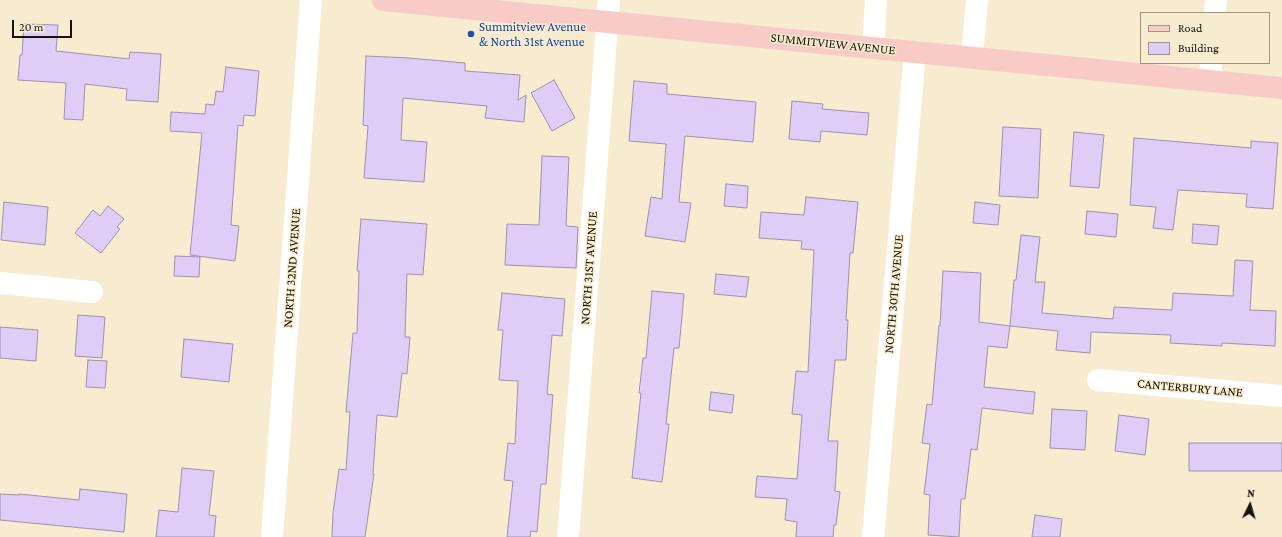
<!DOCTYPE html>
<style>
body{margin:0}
#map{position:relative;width:1282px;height:537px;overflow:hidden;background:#f7eccf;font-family:"Crimson Pro",serif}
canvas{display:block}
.legend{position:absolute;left:1140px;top:12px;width:130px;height:52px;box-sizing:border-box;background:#f7eccf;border:1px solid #9d957f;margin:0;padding:5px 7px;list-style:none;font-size:12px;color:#161308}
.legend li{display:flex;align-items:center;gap:8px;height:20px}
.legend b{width:20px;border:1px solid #9d957f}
.north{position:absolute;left:1230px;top:485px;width:40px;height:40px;-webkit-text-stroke:3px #f7eccf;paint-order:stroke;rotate:5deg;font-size:11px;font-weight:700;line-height:16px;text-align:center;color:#161308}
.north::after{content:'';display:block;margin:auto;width:14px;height:18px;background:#161308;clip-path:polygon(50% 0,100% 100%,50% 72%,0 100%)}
.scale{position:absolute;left:12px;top:20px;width:60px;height:18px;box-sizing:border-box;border:2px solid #161308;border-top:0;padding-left:5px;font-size:12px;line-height:14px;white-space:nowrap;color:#161308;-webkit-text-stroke:3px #f7eccf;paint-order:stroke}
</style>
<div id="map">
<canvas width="1282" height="537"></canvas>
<ul class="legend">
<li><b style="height:5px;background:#f8cbc7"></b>Road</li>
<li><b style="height:11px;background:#dfcdf8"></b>Building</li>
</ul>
<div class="north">N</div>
<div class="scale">20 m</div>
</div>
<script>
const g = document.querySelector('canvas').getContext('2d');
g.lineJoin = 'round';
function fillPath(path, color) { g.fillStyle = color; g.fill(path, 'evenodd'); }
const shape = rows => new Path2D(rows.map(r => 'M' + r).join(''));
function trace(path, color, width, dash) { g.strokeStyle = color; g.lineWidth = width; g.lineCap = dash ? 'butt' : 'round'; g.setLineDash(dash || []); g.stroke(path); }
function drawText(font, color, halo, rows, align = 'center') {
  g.font = font + ' "Crimson Pro",serif'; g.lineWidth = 3; g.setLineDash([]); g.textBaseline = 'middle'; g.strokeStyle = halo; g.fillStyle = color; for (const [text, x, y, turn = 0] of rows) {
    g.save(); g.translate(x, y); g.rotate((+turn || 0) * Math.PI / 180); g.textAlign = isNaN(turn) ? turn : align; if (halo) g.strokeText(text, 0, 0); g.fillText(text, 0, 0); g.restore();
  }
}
const building = shape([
 [24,24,58,25,56,51,129,59,130,52,161,54,158,102,126,100,127,89,85,84,83,120,64,119,66,83,18,80,20,55,22,55,24,24],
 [366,56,409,58,465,63,465,71,520,75,518,100,526,95,524,122,485,118,487,106,403,98,401,140,427,142,424,182,364,178,368,126,363,125,366,56],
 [226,67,259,71,255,116,244,115,243,126,238,125,231,225,239,226,235,261,190,255,202,133,170,131,171,112,205,114,206,104,214,105,216,91,223,92,226,67],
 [554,80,575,118,552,131,531,93,554,80],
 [634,81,667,84,667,94,756,102,753,142,685,136,679,202,691,203,685,242,645,236,651,197,662,199,666,144,629,141,634,81],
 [792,101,823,104,822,109,869,113,867,135,821,131,820,142,789,139,792,101],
 [1003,127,1041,129,1038,198,999,196,1003,127],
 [1074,132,1104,135,1099,188,1070,186,1074,132],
 [1134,138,1251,148,1251,141,1278,143,1273,209,1246,207,1247,194,1178,190,1173,230,1153,228,1156,207,1130,205,1134,138],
 [542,156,569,157,566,226,578,227,576,268,505,265,507,224,539,225,542,156],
 [726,184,748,186,747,208,724,206,726,184],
 [806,197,858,202,853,253,850,253,846,320,848,320,846,360,835,360,828,441,838,441,835,491,840,492,836,525,834,525,833,537,796,537,797,522,785,520,787,499,755,497,757,476,797,479,802,415,792,414,796,371,808,372,814,250,801,249,802,241,759,238,761,212,804,215,806,197],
 [4,202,48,207,45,245,1,240,4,202],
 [975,202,1000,205,998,225,973,223,975,202],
 [108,206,124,219,117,227,120,229,101,253,75,233,93,210,100,216,108,206],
 [1087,211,1118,214,1116,237,1085,234,1087,211],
 [361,219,427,224,423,275,407,274,405,337,410,337,407,374,402,373,397,417,377,415,373,474,374,474,365,537,332,537,333,513,339,469,346,470,350,412,346,412,353,333,357,333,359,271,357,271,361,219],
 [1193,224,1219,226,1217,245,1192,243,1193,224],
 [1021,235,1040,237,1035,282,1045,282,1042,313,1113,319,1114,307,1172,310,1173,293,1233,296,1235,260,1253,261,1250,310,1276,311,1275,346,1222,343,1222,346,1170,343,1171,335,1091,332,1090,353,1056,350,1058,331,1010,326,1014,280,1016,280,1021,235],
 [175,256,200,257,199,277,174,276,175,256],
 [943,271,981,273,979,322,1010,326,1007,348,988,346,984,387,1035,392,1033,414,982,408,977,450,971,449,965,499,961,499,959,537,928,535,930,495,924,494,930,444,922,443,927,404,932,405,939,325,940,326,943,271],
 [716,274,749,277,746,297,714,294,716,274],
 [652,291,684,294,679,348,674,348,666,424,669,424,662,482,632,478,641,393,639,393,643,358,646,358,652,291],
 [502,293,565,299,562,336,552,335,547,394,553,395,546,484,541,484,537,532,531,531,530,537,507,537,513,481,504,480,508,443,515,444,518,381,499,380,503,330,498,330,502,293],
 [78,315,105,317,102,358,75,356,78,315],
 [0,327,38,330,36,361,0,358,0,327],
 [184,339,233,344,229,382,181,377,184,339],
 [88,360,107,361,105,388,86,387,88,360],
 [711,392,734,395,732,413,709,410,711,392],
 [1052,409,1087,411,1085,450,1050,448,1052,409],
 [1119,415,1149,419,1145,455,1115,451,1119,415],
 [1189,443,1282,443,1282,471,1189,471,1189,443],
 [182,468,214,471,209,515,216,516,214,537,156,537,159,510,178,512,182,468],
 [80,489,127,494,124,532,0,520,0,494,19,495,19,494,79,500,80,489],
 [1035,515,1062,519,1060,537,1032,537,1035,515]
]);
const minor = shape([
 [1215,13,1216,0],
 [873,48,876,0],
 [972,57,977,0],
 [1210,81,1211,63],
 [0,283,92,292],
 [1098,380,1282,396],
 [272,537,311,0],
 [568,537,609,0],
 [873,537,915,52]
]);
const major = shape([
 [383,0,1282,88]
]);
const markers = [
 [471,34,4,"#1a4fb4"]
];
const transitNames = [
 ["Summitview Avenue",479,27],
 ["& North 31st Avenue",479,42]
];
const streetNames = [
 ["SUMMITVIEW AVENUE",833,44,6],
 ["NORTH 32ND AVENUE",292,268,-86],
 ["NORTH 31ST AVENUE",589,268,-86],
 ["NORTH 30TH AVENUE",894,294,-85],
 ["CANTERBURY LANE",1190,388,5]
];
fillPath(building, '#dfcdf8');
trace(building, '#9d92ac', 1);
trace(minor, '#fff', 22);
trace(major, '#f8cbc7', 22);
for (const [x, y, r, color] of markers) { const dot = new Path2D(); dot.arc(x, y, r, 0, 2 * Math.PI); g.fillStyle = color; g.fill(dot); trace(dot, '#f7eccf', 1.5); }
drawText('13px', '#164399', '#f7eccf', transitNames, 'left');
drawText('13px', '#161308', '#f7eccf', streetNames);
</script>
